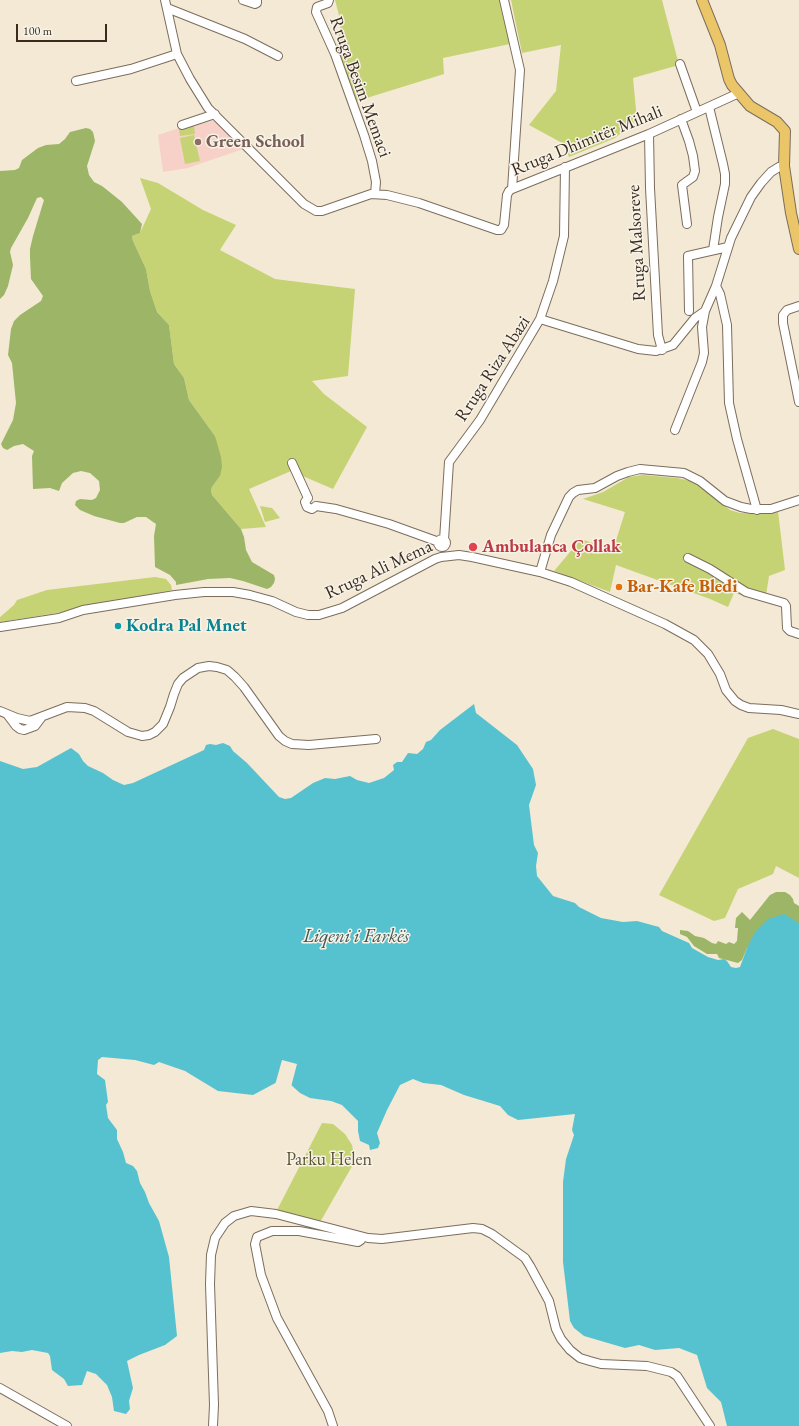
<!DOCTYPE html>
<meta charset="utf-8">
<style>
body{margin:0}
#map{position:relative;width:799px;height:1426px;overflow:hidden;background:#f4e9d4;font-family:"EB Garamond",serif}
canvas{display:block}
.scale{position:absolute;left:16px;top:24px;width:91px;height:18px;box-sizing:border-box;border:2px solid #3b2a1e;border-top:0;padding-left:5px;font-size:12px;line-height:14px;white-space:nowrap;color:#3b2a1e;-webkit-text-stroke:3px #f7f3e8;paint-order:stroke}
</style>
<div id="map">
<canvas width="799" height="1426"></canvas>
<div class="scale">100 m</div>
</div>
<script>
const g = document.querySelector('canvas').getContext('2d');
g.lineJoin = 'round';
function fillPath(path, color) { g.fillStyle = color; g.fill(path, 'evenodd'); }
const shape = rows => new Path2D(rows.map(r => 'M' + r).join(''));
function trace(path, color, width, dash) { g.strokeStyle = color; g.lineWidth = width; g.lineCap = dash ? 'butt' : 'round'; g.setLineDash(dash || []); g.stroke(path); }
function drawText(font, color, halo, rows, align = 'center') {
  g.font = font + ' "EB Garamond",serif'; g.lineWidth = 3; g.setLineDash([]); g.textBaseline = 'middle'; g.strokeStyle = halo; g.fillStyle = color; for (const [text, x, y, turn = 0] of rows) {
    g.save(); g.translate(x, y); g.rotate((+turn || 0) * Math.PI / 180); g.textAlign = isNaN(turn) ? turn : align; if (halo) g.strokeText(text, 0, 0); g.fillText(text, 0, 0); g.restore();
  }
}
const built = shape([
 [217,120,243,149,188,168,163,172,158,135,179,128]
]);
const green = shape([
 [335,0,500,0,510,44,443,58,444,74,357,101,336,50,341,23],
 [511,0,662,0,679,65,633,78,637,120,615,138,569,157,564,144,529,125,556,91,561,45,522,53],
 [194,126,195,134,180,136,179,129],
 [194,135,200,161,185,164,180,138],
 [140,178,158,183,203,210,236,225,220,250,275,279,355,289,348,376,312,381,324,394,367,427,333,489,291,471,249,489,266,527,241,529,212,495,211,490,212,487,220,476,215,436,189,400,184,378,174,364,169,325,157,312,150,291,146,269,133,241,132,236,140,233,151,209],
 [643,475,677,478,695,482,730,510,740,513,763,514,778,511,785,570,769,576,765,602,734,593,728,607,710,599,616,565,610,592,554,571,581,539,613,550,625,512,583,499,603,492,629,477],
 [260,506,272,508,280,518,265,522],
 [155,577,166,579,171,585,172,590,57,613,0,622,0,617,14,605,17,600,47,590],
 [773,729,799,739,799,878,776,866,773,874,738,889,725,918,714,921,659,895,748,738],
 [322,1123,333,1124,345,1134,352,1145,355,1161,319,1224,276,1212]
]);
const forest = shape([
 [86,128,90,129,93,132,95,141,87,166,89,175,94,182,102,186,122,202,142,224,140,233,132,236,133,241,146,269,150,291,157,312,169,325,174,364,184,378,189,400,215,436,221,457,222,467,220,476,212,487,211,490,212,495,241,529,244,537,246,550,252,562,274,575,275,579,274,583,271,587,267,589,243,581,230,578,208,579,176,585,176,582,170,575,155,567,154,536,156,524,146,517,137,517,124,523,120,523,94,516,80,510,75,505,76,501,80,499,92,500,96,498,100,490,99,481,90,473,81,471,73,473,62,483,59,491,50,488,33,489,32,456,34,451,23,444,14,446,7,450,3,448,1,444,13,420,16,403,12,363,8,355,11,329,14,321,20,315,41,301,43,296,31,279,30,257,30,249,33,236,44,200,41,197,37,198,28,218,11,248,10,252,13,265,8,286,4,295,0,299,0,171,15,170,19,168,22,160,38,148,46,145,59,144,65,139,70,132],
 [776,892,785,892,790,895,793,899,794,903,799,906,799,923,747,948,742,960,738,963,719,958,717,954,707,954,694,946,687,937,680,934,680,930,688,931,695,936,704,938,712,943,716,944,718,941,726,944,729,942,734,944,737,941,738,928,735,928,736,918,742,912,750,920,770,895]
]);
const water = shape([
 [474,704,476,713,517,745,533,769,536,785,529,805,534,845,538,853,536,866,537,876,553,896,575,903,579,907,601,918,623,922,637,921,659,927,662,931,689,943,692,948,708,957,718,960,724,959,727,961,731,967,736,968,740,967,747,948,755,932,768,919,784,914,799,923,799,1426,727,1426,721,1402,707,1388,697,1355,679,1348,655,1350,639,1345,625,1348,584,1336,574,1328,570,1321,563,1262,563,1182,566,1159,574,1135,572,1130,575,1114,518,1120,508,1115,500,1106,464,1095,441,1085,423,1083,413,1079,400,1085,387,1110,377,1133,380,1143,378,1148,370,1150,369,1145,360,1141,358,1131,358,1121,342,1105,331,1101,310,1098,300,1093,289,1083,281,1080,253,1095,218,1091,185,1071,159,1062,154,1065,135,1060,102,1057,98,1060,97,1074,105,1080,108,1102,106,1105,108,1118,117,1130,117,1139,123,1152,126,1163,133,1166,137,1171,140,1183,145,1192,149,1203,159,1221,169,1257,177,1336,165,1345,139,1355,127,1361,133,1388,129,1401,130,1409,126,1414,114,1411,112,1397,107,1385,96,1374,87,1371,82,1385,68,1386,64,1379,52,1370,50,1356,48,1353,32,1350,22,1352,12,1351,0,1353,0,761,23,769,37,767,71,748,79,754,83,761,88,766,103,773,113,780,124,785,133,783,189,757,204,750,206,745,210,744,216,745,223,743,230,746,233,751,247,763,279,797,285,799,291,798,313,783,325,778,335,779,350,776,357,780,369,783,384,778,394,770,393,765,397,762,402,762,408,753,417,754,423,749,426,742,431,740,440,730]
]);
const pier = shape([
 [282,1060,297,1064,291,1087,288,1084,282,1082,275,1085]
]);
const minor = shape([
 [165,0,177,54,190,79,208,108,304,204,316,211,322,211,371,194,387,195,419,203,497,230,501,230,504,225,507,195,509,191,512,189,649,134,739,93],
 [243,0,255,4,257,3,257,0],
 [329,0,328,3,317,7,316,12,335,54,364,135,372,161,376,182,375,194],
 [504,0,520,70,512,189],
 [167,8,245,39,278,56],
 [680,64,697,112],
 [76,81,131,69,177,54],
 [709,107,723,164,725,174,725,184,718,217,713,250],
 [681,119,689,141,693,156,695,171,693,177,682,185,687,224],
 [182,125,215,114],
 [649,134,650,188,658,335,662,350],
 [716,286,720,294,727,325,729,403,737,439,757,510],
 [799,306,787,310,783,315,783,323,799,402],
 [689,311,688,256,728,247],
 [540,319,638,349,656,351,673,345,695,318,705,311,716,286,731,238,751,197,761,183,771,172,779,167,784,166],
 [675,430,702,362,704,353,702,327,705,311],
 [292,463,308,498],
 [308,498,305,502,307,507,312,509,316,506],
 [316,506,336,509,389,524,439,542],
 '438 543a4 4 0 1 1 8 0a4 4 0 1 1-8 0Z',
 [444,540,449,462,480,420,540,319,553,281,564,236,565,167],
 [688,558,710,569,746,592,784,603,786,606,787,628,790,631,799,634],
 [540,572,551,535,569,497,573,493,578,490,595,488,617,476,628,472,640,469,684,473,700,481,725,501,741,507,751,509,771,509,799,500],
 [0,627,59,618,83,610,175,595,204,592,233,592,250,595,272,601,296,612,308,615,319,615,342,608,435,559,441,557,459,555,472,557,540,572,571,582,665,624,694,640,708,654,720,674,726,690,735,701,741,705,749,708,781,710,799,714],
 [0,711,17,718,30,721,67,707,85,708,94,711,128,732,142,736,149,735,155,732,163,724,170,707,174,694,178,684,183,678,198,668,209,666,217,667,227,670,235,677,244,687,279,736,285,741,292,744,309,745,376,739],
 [7,714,16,726,20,729,24,730,35,726,41,718],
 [0,1388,67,1426],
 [213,1426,214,1405,210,1284,211,1255,215,1238,225,1223,234,1216,251,1211,276,1214,368,1238,382,1239,473,1228,482,1229,492,1234,525,1258,530,1266,549,1301,556,1329,561,1339,570,1350,580,1358,590,1361,601,1364,647,1366,671,1372,677,1376,710,1426],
 [333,1426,328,1411,277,1318,261,1275,255,1244,257,1237,272,1231,299,1231,358,1242,361,1240,362,1237]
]);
const major = shape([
 [702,0,720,45,729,79,732,85,750,106,777,122,785,131,784,166,791,213,799,249]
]);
const markers = [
 [198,142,4,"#8d6e63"],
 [473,547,5,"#e0444e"],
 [619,587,4,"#e8710a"],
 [118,626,4,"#0f9aa8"]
];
const streetNames = [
 ["Rruga Besim Memaci",360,87,70],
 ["Rruga Dhimitër Mihali",587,141,-22],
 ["Rruga Malsoreve",637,243,-93],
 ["Rruga Riza Abazi",493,369,-57],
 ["Rruga Ali Mema",379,570,-25]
];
const educationNames = [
 ["Green School",206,142]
];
const healthNames = [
 ["Ambulanca Çollak",482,547]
];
const foodNames = [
 ["Bar-Kafe Bledi",627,587]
];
const cultureNames = [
 ["Kodra Pal Mnet",126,626]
];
const parkNames = [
 ["Parku Helen",329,1160]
];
const waterNames = [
 ["Liqeni i Farkës",356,937]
];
fillPath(built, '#f7d1c8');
fillPath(green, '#c5d374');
fillPath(forest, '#9cb566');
fillPath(water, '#56c2cf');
fillPath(pier, '#f4e9d4');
trace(minor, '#7c6d5e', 10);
trace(major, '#7c6d5e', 12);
trace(minor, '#fff', 8);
trace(major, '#ebc669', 10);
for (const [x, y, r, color] of markers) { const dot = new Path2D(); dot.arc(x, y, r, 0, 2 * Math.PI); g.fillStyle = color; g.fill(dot); trace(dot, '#f7f3e8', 1.5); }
drawText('18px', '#3b2a1e', '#f7f3e8', streetNames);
drawText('bold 18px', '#785e54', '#f7f3e8', educationNames, 'left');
drawText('bold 18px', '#be3a42', '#f7f3e8', healthNames, 'left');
drawText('bold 18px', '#c56008', '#f7f3e8', foodNames, 'left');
drawText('bold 18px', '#0d838f', '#f7f3e8', cultureNames, 'left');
drawText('18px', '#5e5434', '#f7f3e8', parkNames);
drawText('italic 19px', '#435853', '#f7f3e8', waterNames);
</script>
